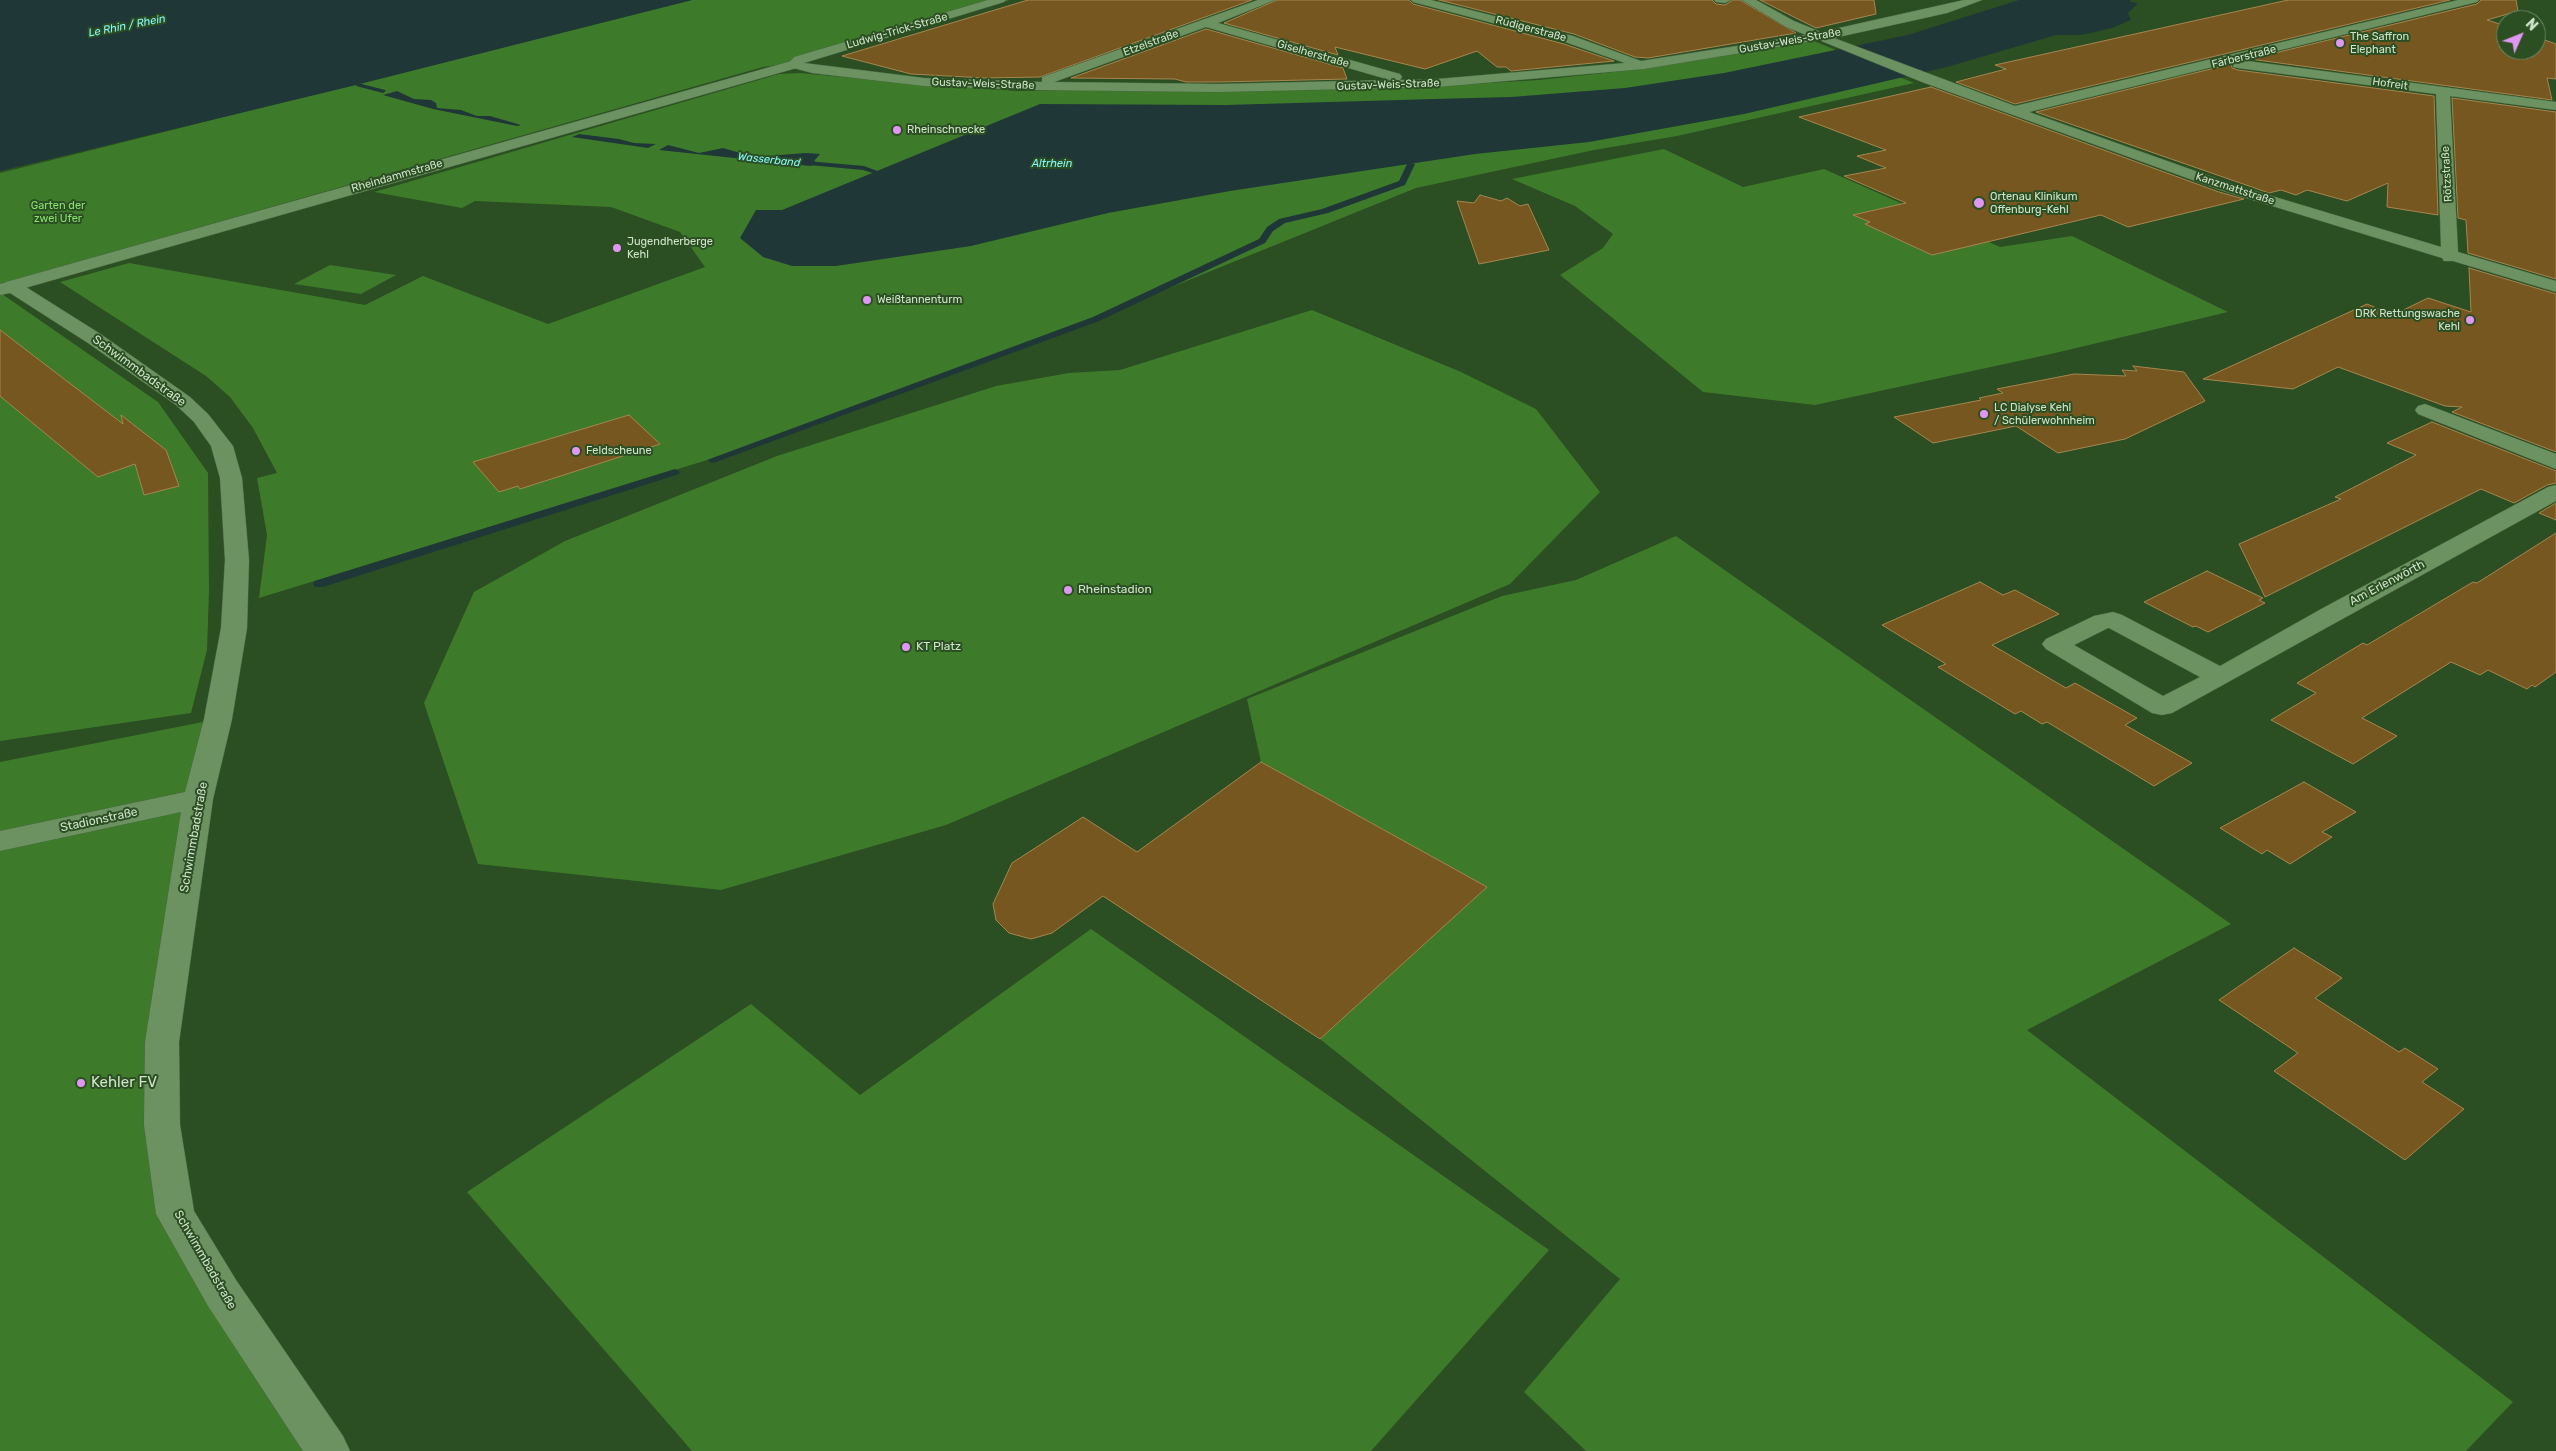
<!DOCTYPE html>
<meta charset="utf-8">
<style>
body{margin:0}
#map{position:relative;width:2556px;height:1451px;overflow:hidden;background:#2b4e22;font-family:Rubik,sans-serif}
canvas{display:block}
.north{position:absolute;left:2496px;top:10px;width:50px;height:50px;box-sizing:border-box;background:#2b4e22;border:1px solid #6d8a65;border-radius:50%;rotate:46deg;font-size:14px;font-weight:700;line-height:20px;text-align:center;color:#cfe4ca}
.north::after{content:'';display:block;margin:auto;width:18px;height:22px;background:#df98f1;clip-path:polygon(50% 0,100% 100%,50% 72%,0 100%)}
</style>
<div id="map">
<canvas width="2556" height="1451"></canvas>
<div class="north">N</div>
</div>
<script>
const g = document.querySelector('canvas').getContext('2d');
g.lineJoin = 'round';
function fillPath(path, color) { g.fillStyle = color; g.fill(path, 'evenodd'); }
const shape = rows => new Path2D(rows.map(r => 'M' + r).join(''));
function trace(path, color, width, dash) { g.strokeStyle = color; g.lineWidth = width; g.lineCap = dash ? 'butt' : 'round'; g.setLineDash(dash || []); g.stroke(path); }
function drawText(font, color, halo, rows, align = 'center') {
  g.font = font + ' Rubik,sans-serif'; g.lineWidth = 4; g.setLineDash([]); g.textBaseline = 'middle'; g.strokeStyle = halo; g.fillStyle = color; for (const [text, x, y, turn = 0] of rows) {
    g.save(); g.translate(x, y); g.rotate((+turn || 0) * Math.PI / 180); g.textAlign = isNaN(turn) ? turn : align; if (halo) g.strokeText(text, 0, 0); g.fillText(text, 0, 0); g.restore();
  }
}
const green = shape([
 [692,0,1010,0,812,60,763,67,0,284,0,173],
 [1807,38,1914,83,1677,136,1594,150,1416,188,1100,316,717,457,259,598,267,535,257,478,277,473,253,428,230,397,206,376,60,282,129,263,365,305,423,276,548,324,705,267,680,232,611,207,475,201,462,208,374,192,779,74,800,73,918,84,1017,91,1317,90,1418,87,1539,80,1632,70],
 [1664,149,1743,187,1824,169,2000,247,2072,236,2228,312,2051,354,1815,405,1703,392,1560,275,1603,248,1613,234,1575,206,1512,179],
 [330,265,396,275,361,294,294,284],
 [2,294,158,402,208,473,209,591,207,650,191,713,0,741,0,295],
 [1312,310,1461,372,1536,409,1600,492,1510,584,946,825,721,890,478,864,424,703,474,592,565,541,777,456,996,386,1069,373,1120,370],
 [1676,536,2231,924,2027,1030,2513,1402,2466,1451,1586,1451,1524,1392,1620,1279,1320,1039,1487,887,1261,762,1247,699,1502,596,1576,580],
 [218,719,162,1042,175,1214,328,1451,0,1451,0,762],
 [1091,929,1549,1250,1371,1451,692,1451,467,1192,751,1004,860,1095]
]);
const water = shape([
 [0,0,692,0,352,86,0,171],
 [2019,0,2130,0,2130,2,2138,3,2128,13,2131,20,2112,28,2081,35,2056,35,1947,67,1744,114,1589,142,1475,154,1230,191,1108,213,971,246,836,266,792,266,763,257,740,238,756,210,782,210,1040,104,1226,105,1434,99,1511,97,1625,88,1724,73,1908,35],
 [397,91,414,99,431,100,436,103,437,108,461,110,477,116,490,116,521,125,517,126,433,109,383,95],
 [579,134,619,139,634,143,656,144,648,148,572,137],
 [668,145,699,153,723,148,754,157,806,153,820,154,814,161,816,162,814,165,810,166,659,150]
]);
const stream = shape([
 [358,83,385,90,386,91,383,93,356,86,358,83],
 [795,160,864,166,880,172,876,174,863,170,798,164,794,162,795,160],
 [1408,162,1415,164,1405,185,1328,213,1285,223,1273,231,1265,243,1099,321,716,462,712,463,707,460,1093,317,1259,239,1267,227,1279,219,1322,209,1399,181,1408,162],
 [675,469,680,472,679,474,323,587,315,587,313,584,315,581,675,469]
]);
const building = shape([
 [1028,0,1252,0,1040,77,985,78,911,74,842,56,1028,0],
 [1277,0,1409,0,1413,4,1564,44,1614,61,1511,71,1506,67,1497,67,1477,51,1425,69,1335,47,1338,55,1224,23,1277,0],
 [1439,0,1712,0,1716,4,1725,5,1733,0,1740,0,1796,33,1648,58,1635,57,1574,34,1439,0],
 [1760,0,1874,0,1876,14,1816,28,1760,0],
 [2288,0,2450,0,2015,104,1956,82,2006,69,1995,65,2288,0],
 [2481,0,2516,0,2518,11,2487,20,2506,26,2506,50,2536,50,2536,37,2556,44,2556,79,2547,78,2552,100,2250,59,2477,4,2481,0],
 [1206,29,1343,68,1347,79,1219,82,1186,82,1175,79,1071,78,1206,29],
 [2231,64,2232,68,2238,70,2434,96,2438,215,2387,207,2388,183,2347,201,2307,190,2296,195,2281,190,2269,193,2036,112,2231,64],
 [1931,87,2219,192,2244,199,2128,227,2101,215,1932,255,1865,224,1870,222,1853,215,1906,203,1844,176,1886,168,1857,156,1886,150,1799,117,1931,87],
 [2452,98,2556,112,2556,279,2468,253,2466,220,2458,218,2452,98],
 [1480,195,1501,201,1507,198,1520,206,1528,204,1549,250,1479,264,1457,201,1474,203,1480,195],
 [2469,268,2556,294,2556,452,2452,412,2462,407,2445,406,2338,367,2293,389,2203,379,2367,304,2393,315,2428,298,2471,312,2469,268],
 [0,330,123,424,121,415,166,450,179,486,144,495,135,464,98,477,0,396,0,330],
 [2133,366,2184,372,2205,401,2125,439,2058,453,2016,426,1933,443,1894,417,1981,400,1979,398,2003,393,1997,389,2074,374,2126,376,2122,370,2137,371,2133,366],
 [629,415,660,444,520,489,518,486,499,492,473,462,629,415],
 [2432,422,2556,471,2556,483,2547,485,2514,503,2481,489,2265,597,2239,544,2341,499,2335,497,2416,455,2387,443,2432,422],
 [2556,503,2556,520,2539,513,2556,503],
 [2556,533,2556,672,2535,687,2532,685,2527,689,2488,670,2480,675,2451,662,2362,718,2397,736,2353,764,2271,720,2316,693,2297,683,2363,643,2367,645,2473,582,2477,583,2556,533],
 [2207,571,2263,598,2259,600,2265,603,2208,632,2196,626,2193,627,2144,602,2207,571],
 [1980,582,2003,595,2015,590,2059,614,1992,645,2066,688,2075,683,2137,718,2125,725,2192,763,2154,786,2047,722,2042,724,2021,711,2015,714,1938,667,1946,664,1882,625,1980,582],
 [1261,762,1487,887,1320,1039,1103,896,1052,933,1031,939,1009,933,996,920,993,904,1012,863,1083,817,1137,852,1261,762],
 [2304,782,2356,812,2322,832,2332,837,2290,864,2267,850,2262,854,2220,828,2304,782],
 [2294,948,2342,978,2315,998,2399,1052,2405,1048,2438,1069,2422,1082,2464,1109,2405,1160,2274,1071,2298,1053,2219,1000,2294,948]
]);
const pedestrian = shape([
 [795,60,802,64,800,67,18,290,12,291,6,290,3,286,6,282,795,60]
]);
const minor = shape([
 [988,0,1006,0,1004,2,804,63,924,78,1042,82,1042,77,1258,0,1275,0,1218,23,1400,74,1402,77,1400,80,1437,79,1625,63,1565,42,1413,2,1411,0,1431,0,1573,36,1641,61,1806,35,1786,27,1742,0,1756,0,1794,21,1821,32,1964,0,1982,0,1947,13,1834,38,2015,106,2458,0,2479,0,2477,2,2240,60,2556,102,2556,110,2450,96,2458,252,2556,281,2556,292,2453,261,2444,261,2442,258,2220,190,1922,82,1819,40,1644,69,1437,87,1219,92,1032,90,924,86,812,73,790,67,788,64,794,57,988,0],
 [1206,27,1390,80,1391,80,1219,84,1054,82,1206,27],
 [2233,62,2233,67,2238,68,2436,94,2441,247,2232,184,2029,112,2233,62],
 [1714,0,1731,0,1725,3,1716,2,1714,0],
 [12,281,18,282,102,335,190,397,208,414,233,446,242,478,249,560,247,628,232,719,213,799,179,1042,180,1125,194,1211,236,1280,343,1436,350,1451,303,1451,208,1306,156,1214,144,1125,145,1042,181,812,0,851,0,831,185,792,204,719,221,628,225,560,220,478,211,446,194,422,176,405,88,343,10,293,0,295,0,284,12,281],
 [2425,404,2556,454,2556,469,2418,414,2415,410,2418,406,2425,404],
 [2556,485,2556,501,2172,713,2162,715,2152,713,2046,649,2042,644,2046,639,2094,616,2113,612,2122,615,2220,666,2323,608,2548,487,2556,485],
 [2108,628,2109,628,2200,677,2163,696,2074,645,2108,628]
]);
const markers = [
 [2340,43,5,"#df98f1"],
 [897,130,5,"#df98f1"],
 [1979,203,6,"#df98f1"],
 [617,248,5,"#df98f1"],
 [867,300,5,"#df98f1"],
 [2470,320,5,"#df98f1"],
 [1984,414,5,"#df98f1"],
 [576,451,5,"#df98f1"],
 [1068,590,5,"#df98f1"],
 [906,647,5,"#df98f1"],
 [81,1083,5,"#df98f1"]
];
const farWaternames = [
 ["Le Rhin / Rhein",127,26,-11],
 ["Wasserband",769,160,6],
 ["Altrhein",1052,164]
];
const farStreetnames = [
 ["Rüdigerstraße",1531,29,15],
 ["Ludwig-Trick-Straße",897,31,-16],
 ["Gustav-Weis-Straße",1790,41,-10],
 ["Etzelstraße",1151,43,-20],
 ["Giselherstraße",1313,54,16],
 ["Färberstraße",2244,57,-14],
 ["Gustav-Weis-Straße",983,84,2],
 ["Hofreit",2390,84,8],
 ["Gustav-Weis-Straße",1388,85,-2],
 ["Rötzstraße",2447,174,-93],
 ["Rheindammstraße",397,176,-16],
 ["Kanzmattstraße",2235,189,18]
];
const farPoinames = [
 ["The Saffron",2350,37],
 ["Elephant",2350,50],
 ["Rheinschnecke",907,130],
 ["Ortenau Klinikum",1990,197],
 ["Offenburg-Kehl",1990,210],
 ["Jugendherberge",627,242],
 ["Kehl",627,255],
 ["Weißtannenturm",877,300],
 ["DRK Rettungswache",2460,314,"right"],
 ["Kehl",2460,327,"right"],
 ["LC Dialyse Kehl",1994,408],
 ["/ Schülerwohnheim",1994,421],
 ["Feldscheune",586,451]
];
const farParknames = [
 ["Garten der",58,206],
 ["zwei Ufer",58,219]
];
const streetNames = [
 ["Schwimmbadstraße",139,371,36],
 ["Am Erlenwörth",2387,583,-28],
 ["Stadionstraße",99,820,-12],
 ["Schwimmbadstraße",194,837,-80],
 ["Schwimmbadstraße",205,1260,60]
];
const poiNames = [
 ["Rheinstadion",1078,590],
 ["KT Platz",916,647]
];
const nearPoinames = [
 ["Kehler FV",91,1083]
];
fillPath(green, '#3d7b2a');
fillPath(water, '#203738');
fillPath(stream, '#203738');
fillPath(building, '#765720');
trace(building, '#a68650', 1);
trace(pedestrian, '#4a6941', 1);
trace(minor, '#4a6941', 1);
fillPath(pedestrian, '#6c9262');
fillPath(minor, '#6c9262');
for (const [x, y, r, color] of markers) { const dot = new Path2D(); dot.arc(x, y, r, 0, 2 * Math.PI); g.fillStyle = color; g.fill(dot); trace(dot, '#2b4e22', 2); }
drawText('italic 11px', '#86f7fc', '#2b4e22', farWaternames);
drawText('11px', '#cfe4ca', '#2b4e22', farStreetnames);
drawText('11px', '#cfe4ca', '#2b4e22', farPoinames, 'left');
drawText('11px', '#89e270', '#2b4e22', farParknames);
drawText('12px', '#cfe4ca', '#2b4e22', streetNames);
drawText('12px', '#cfe4ca', '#2b4e22', poiNames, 'left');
drawText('15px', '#cfe4ca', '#2b4e22', nearPoinames, 'left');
</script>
